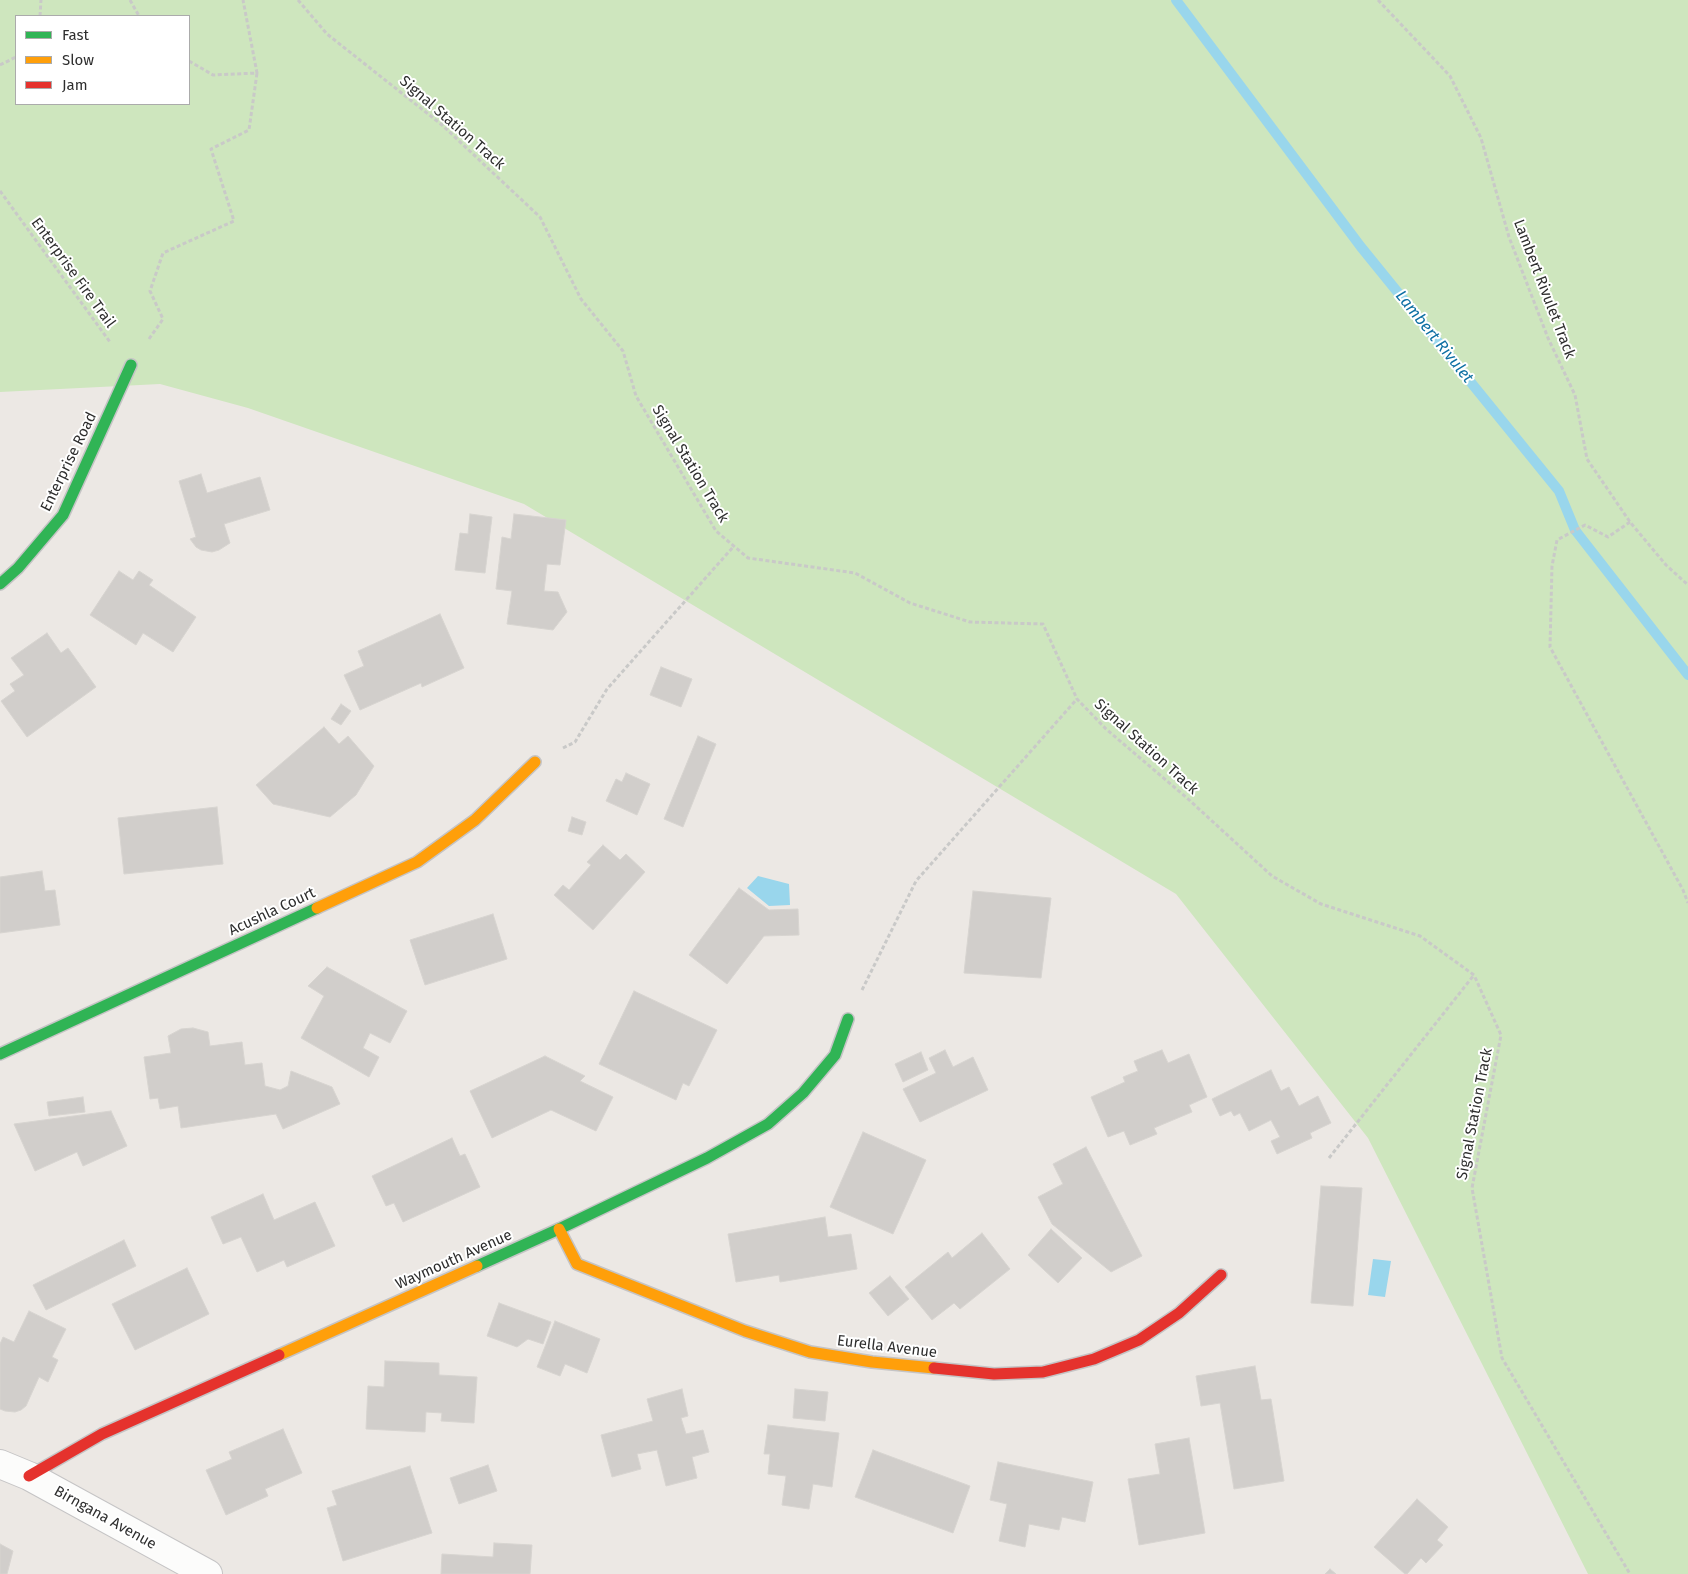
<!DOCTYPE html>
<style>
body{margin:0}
#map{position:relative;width:1688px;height:1574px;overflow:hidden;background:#ece8e4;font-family:"Fira Sans",sans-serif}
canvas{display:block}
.legend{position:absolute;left:15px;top:15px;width:175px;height:90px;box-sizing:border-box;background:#fff;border:1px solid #ababab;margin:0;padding:6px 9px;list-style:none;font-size:15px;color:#2e2e2e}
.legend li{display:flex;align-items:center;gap:10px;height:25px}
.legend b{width:25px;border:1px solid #ababab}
</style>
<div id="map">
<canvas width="1688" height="1574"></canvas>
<ul class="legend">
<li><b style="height:6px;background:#30b455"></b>Fast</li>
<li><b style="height:6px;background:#ff9f0a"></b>Slow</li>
<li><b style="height:6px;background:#e5322d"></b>Jam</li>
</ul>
</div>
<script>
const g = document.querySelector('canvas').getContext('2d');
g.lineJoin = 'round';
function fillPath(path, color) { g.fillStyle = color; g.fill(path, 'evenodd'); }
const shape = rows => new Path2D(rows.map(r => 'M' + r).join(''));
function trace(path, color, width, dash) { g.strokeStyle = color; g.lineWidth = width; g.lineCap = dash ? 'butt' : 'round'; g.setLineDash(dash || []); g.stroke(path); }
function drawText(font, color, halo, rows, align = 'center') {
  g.font = font + ' "Fira Sans",sans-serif'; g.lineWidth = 4; g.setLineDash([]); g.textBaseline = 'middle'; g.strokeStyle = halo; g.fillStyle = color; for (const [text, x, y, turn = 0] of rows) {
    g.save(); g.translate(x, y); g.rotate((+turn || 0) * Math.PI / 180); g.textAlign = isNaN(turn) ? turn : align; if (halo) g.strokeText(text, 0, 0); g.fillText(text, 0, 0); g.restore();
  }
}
const green = shape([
 [0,0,1688,0,1688,1574,1588,1574,1368,1138,1176,894,524,504,248,408,160,384,0,392],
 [16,16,189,16,189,104,16,104]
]);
const water = shape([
 [758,876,789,884,790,905,769,906,747,888],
 [1373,1259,1391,1261,1385,1297,1368,1295]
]);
const stream = shape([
 [1176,0,1361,247,1559,491,1575,530,1688,675]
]);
const building = shape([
 [201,474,207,493,260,477,270,510,224,524,230,543,219,550,212,552,201,550,196,547,190,539,196,537,179,481,201,474],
 [470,514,492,517,485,573,455,570,460,533,468,534,470,514],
 [514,514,566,520,560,565,547,564,544,591,558,592,567,612,553,630,507,624,512,591,496,589,502,537,511,539,514,514],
 [119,571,133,580,139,571,153,580,149,585,196,617,173,652,143,633,136,645,90,615,119,571],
 [440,614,464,668,422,687,421,683,360,710,344,675,364,666,358,651,440,614],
 [47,633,61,653,68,648,96,687,27,737,1,701,15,691,10,684,24,675,11,658,47,633],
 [661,667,692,679,681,707,650,695,661,667],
 [341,704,351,711,341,725,331,719,341,704],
 [324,727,339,744,348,736,374,766,356,795,330,817,273,804,256,785,324,727],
 [698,736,716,744,683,827,664,819,698,736],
 [626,773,650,784,637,815,606,801,616,779,622,782,626,773],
 [217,807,223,864,124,874,118,818,217,807],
 [572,817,586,822,582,835,568,831,572,817],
 [603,845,620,860,626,854,645,872,593,930,554,895,563,885,569,890,591,865,587,862,603,845],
 [42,871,45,891,55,890,60,925,0,933,0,877,42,871],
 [739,888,769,910,798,909,799,935,764,936,727,984,689,955,739,888],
 [973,891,1051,898,1041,978,964,973,973,891],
 [493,914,507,959,425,985,410,940,493,914],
 [327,967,407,1011,390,1043,370,1033,363,1048,379,1057,369,1077,301,1038,324,996,308,986,327,967],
 [634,991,717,1030,689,1086,683,1083,676,1100,599,1064,634,991],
 [193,1028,208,1032,210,1046,242,1042,245,1065,262,1063,265,1086,280,1090,288,1086,291,1071,332,1087,340,1104,283,1129,276,1114,181,1128,178,1106,160,1109,158,1098,150,1099,144,1057,171,1053,168,1036,181,1029,193,1028],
 [945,1050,953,1067,973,1057,988,1090,920,1122,903,1089,936,1073,929,1058,945,1050],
 [1162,1050,1168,1063,1189,1054,1207,1097,1189,1105,1192,1112,1154,1128,1157,1134,1130,1145,1124,1131,1108,1137,1091,1097,1125,1082,1123,1077,1138,1071,1134,1061,1162,1050],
 [921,1052,928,1070,903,1082,895,1064,921,1052],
 [545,1056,585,1076,580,1081,613,1097,596,1131,551,1110,492,1138,470,1091,545,1056],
 [1271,1070,1281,1091,1289,1087,1299,1106,1318,1096,1331,1123,1310,1133,1312,1138,1277,1154,1271,1141,1280,1137,1271,1120,1249,1131,1240,1113,1234,1116,1231,1111,1220,1116,1212,1099,1271,1070],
 [83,1097,85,1112,49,1116,47,1102,83,1097],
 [111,1111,127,1146,83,1166,77,1152,35,1171,14,1124,111,1111],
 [863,1132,926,1160,893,1234,830,1207,863,1132],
 [452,1138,460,1156,465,1154,480,1187,403,1222,394,1203,386,1206,372,1176,452,1138],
 [1086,1147,1142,1256,1111,1272,1052,1224,1038,1197,1063,1184,1053,1164,1086,1147],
 [1321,1186,1362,1188,1353,1306,1311,1303,1321,1186],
 [263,1194,274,1220,315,1202,335,1246,287,1267,284,1260,257,1272,241,1237,223,1244,211,1217,263,1194],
 [825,1217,828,1237,851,1234,857,1269,780,1282,779,1275,736,1282,728,1234,825,1217],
 [1051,1229,1082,1258,1058,1283,1028,1255,1051,1229],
 [982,1233,1010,1269,960,1309,954,1303,932,1320,905,1287,948,1252,952,1258,982,1233],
 [124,1240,136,1266,46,1310,33,1285,124,1240],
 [187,1268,209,1314,135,1350,112,1304,187,1268],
 [890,1276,909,1299,888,1316,869,1293,890,1276],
 [499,1303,551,1322,543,1344,528,1339,517,1347,487,1336,499,1303],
 [29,1311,66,1329,52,1357,58,1360,48,1382,39,1377,26,1406,21,1410,15,1412,5,1411,0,1409,0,1344,3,1337,14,1342,29,1311],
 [555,1321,600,1339,587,1373,565,1364,560,1376,537,1367,555,1321],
 [385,1361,439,1363,439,1375,477,1377,474,1423,441,1421,442,1413,426,1412,425,1432,366,1429,368,1386,384,1387,385,1361],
 [1255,1366,1261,1400,1271,1399,1284,1481,1234,1489,1220,1403,1201,1406,1196,1376,1255,1366],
 [682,1389,688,1416,681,1418,686,1434,703,1430,709,1452,692,1457,697,1478,666,1486,657,1450,637,1454,641,1469,612,1477,601,1435,653,1421,647,1399,682,1389],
 [795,1389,828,1392,825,1421,793,1418,795,1389],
 [768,1425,839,1433,832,1487,813,1484,809,1509,782,1505,786,1476,768,1474,770,1454,764,1454,768,1425],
 [283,1429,302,1473,265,1489,268,1496,226,1515,206,1470,232,1459,229,1452,283,1429],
 [1189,1438,1205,1533,1139,1545,1128,1479,1160,1474,1155,1444,1189,1438],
 [873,1450,970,1486,953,1533,855,1497,873,1450],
 [998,1462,1093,1482,1085,1522,1062,1517,1059,1530,1029,1524,1025,1547,999,1541,1007,1504,990,1500,998,1462],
 [488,1465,497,1491,459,1504,450,1478,488,1465],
 [410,1466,432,1533,343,1561,327,1508,337,1505,332,1491,410,1466],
 [1417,1499,1448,1527,1437,1540,1443,1545,1426,1563,1421,1558,1407,1574,1405,1574,1374,1547,1417,1499],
 [494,1543,532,1545,530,1574,441,1574,442,1554,493,1557,494,1543],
 [0,1544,13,1551,7,1574,0,1574,0,1544],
 [1330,1569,1336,1574,1325,1574,1330,1569]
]);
const path = shape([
 [130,0,139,16],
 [298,0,327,34,442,125,540,217,581,299,623,351,636,396,716,531,748,558,855,573,910,603,970,622,1043,624,1077,699,1106,729,1187,798,1272,876,1321,904,1420,936,1474,975,1501,1035,1472,1188,1502,1358,1630,1574],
 [1378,0,1450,76,1481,138,1509,237,1548,338,1575,395,1587,459,1630,522,1666,565,1688,585],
 [40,16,41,0],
 [189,61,213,75,257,73,243,0],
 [0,65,16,57],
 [0,191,110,342],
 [149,339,163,319,150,291,163,253,234,221,211,149,249,130,257,73],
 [1630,522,1608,537,1585,525,1557,540,1552,566,1550,647,1683,890,1688,903],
 [563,748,575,742,607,689,734,546],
 [862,990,916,881,1077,699],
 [1329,1158,1474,975]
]);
const street = shape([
 [0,1464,29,1476,208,1574]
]);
const fast = shape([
 [0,584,18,568,63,515,131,365],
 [0,1054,317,908],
 [477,1266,559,1229,707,1158,768,1124,803,1093,835,1055,848,1019]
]);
const slow = shape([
 [317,908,417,862,475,820,535,762],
 [559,1229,577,1264,745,1331,810,1352,872,1362,934,1368],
 [279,1355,477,1266]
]);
const jam = shape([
 [934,1368,994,1374,1043,1372,1094,1359,1139,1340,1179,1313,1221,1275],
 [29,1476,102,1434,279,1355]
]);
const streetNames = [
 ["Signal Station Track",452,123,41],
 ["Enterprise Fire Trail",73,273,54],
 ["Lambert Rivulet Track",1544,289,69],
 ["Enterprise Road",69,462,-64],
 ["Signal Station Track",690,464,59],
 ["Signal Station Track",1146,747,42],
 ["Acushla Court",272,912,-25],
 ["Signal Station Track",1475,1114,-79],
 ["Waymouth Avenue",454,1260,-24],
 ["Eurella Avenue",887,1347,7],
 ["Birngana Avenue",105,1518,29]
];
const waterNames = [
 ["Lambert Rivulet",1434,337,51]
];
fillPath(green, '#cee6be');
fillPath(water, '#99d6ec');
trace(stream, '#99d6ec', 10);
fillPath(building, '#d1cecb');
trace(building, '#d7d4d0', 1);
trace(street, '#c5c4c5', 30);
trace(fast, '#c5c4c5', 14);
trace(slow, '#c5c4c5', 14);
trace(jam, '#c5c4c5', 14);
trace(path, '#c9c9c8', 3, [4, 2.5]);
trace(street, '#fcfcfb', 28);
trace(fast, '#30b455', 11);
trace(slow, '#ff9f0a', 11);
trace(jam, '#e5322d', 11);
drawText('15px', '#2e2e2e', '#fff', streetNames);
drawText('italic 16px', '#0d6fa3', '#fff', waterNames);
</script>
